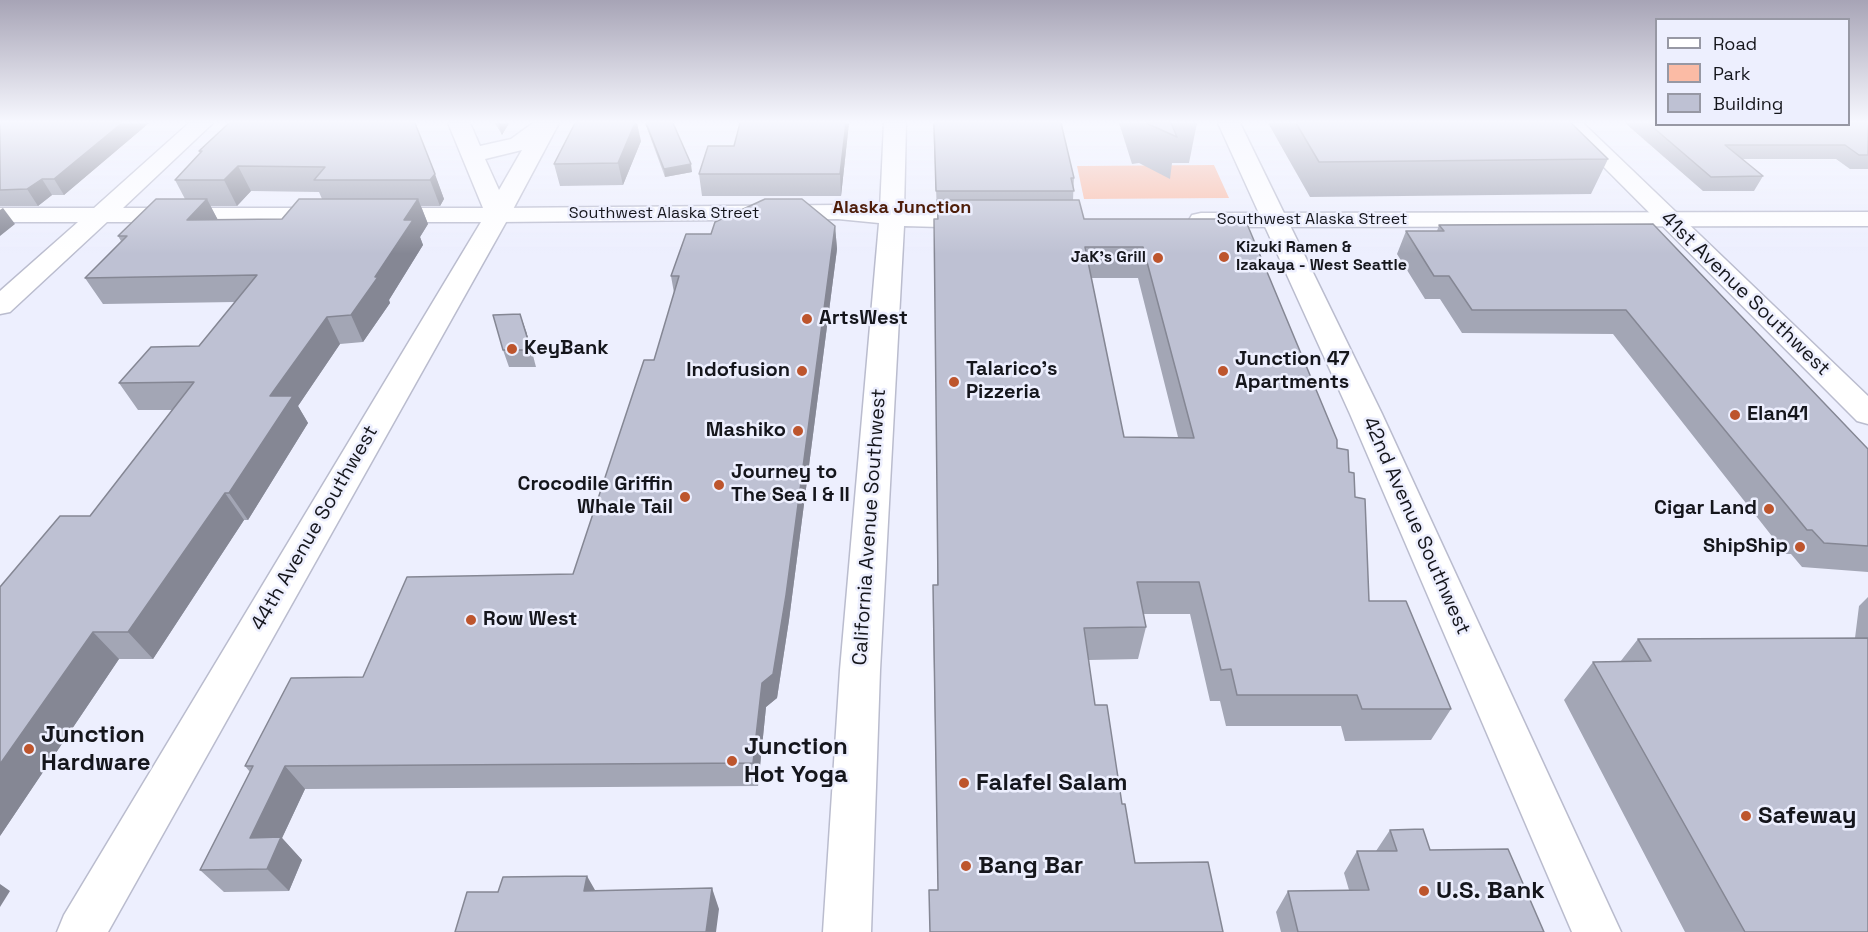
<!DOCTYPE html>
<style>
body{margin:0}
#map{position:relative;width:1868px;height:932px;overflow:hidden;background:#edeffe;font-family:"Space Grotesk",sans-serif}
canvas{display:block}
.legend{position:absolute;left:1655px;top:18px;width:195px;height:108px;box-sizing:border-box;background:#edeffe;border:2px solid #9798a4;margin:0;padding:8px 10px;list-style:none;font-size:18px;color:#15161c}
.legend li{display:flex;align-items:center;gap:12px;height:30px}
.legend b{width:30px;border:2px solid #9798a4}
</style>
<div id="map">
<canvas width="1868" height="932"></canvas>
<ul class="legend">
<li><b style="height:8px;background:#fff"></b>Road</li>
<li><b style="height:16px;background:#fbbba5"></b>Park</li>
<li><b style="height:16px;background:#bec1d3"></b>Building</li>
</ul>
</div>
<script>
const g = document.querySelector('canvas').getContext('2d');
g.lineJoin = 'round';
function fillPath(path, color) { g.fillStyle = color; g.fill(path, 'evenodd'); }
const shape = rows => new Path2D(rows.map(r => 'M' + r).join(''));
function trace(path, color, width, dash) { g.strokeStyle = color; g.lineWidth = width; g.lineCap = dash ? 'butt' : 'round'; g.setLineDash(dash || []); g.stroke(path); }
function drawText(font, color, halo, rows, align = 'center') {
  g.font = font + ' "Space Grotesk",sans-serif'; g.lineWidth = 5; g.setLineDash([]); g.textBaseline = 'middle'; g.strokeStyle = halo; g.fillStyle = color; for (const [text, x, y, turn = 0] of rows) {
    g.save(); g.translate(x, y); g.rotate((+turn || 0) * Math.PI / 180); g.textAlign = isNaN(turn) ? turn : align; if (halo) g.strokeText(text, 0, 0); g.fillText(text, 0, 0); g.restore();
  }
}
const green = shape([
 [1214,165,1229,198,1084,199,1077,166]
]);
const minor = shape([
 [189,123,213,123,123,208,331,208,340,210,343,215,340,220,331,222,107,222,10,312,0,314,0,291,78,222,0,222,0,208,94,208,189,123],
 [448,123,470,123,480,146,511,139,533,123,559,123,510,215,108,932,57,932,64,915,481,222,379,222,370,220,367,215,370,210,379,208,483,208,448,123],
 [522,150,499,190,485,159,522,150],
 [1218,123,1240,123,1382,414,1621,932,1572,932,1350,414,1218,123],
 [1560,123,1583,123,1868,396,1868,424,1857,421,1560,123]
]);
const major = shape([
 [884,123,906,123,904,211,978,214,987,216,990,221,987,226,978,228,904,226,880,670,871,932,823,932,840,670,879,223,838,219,498,222,489,220,486,215,489,210,498,208,838,205,880,209,884,123],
 [1868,212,1868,226,1201,227,1192,225,1189,220,1192,215,1201,213,1868,212]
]);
const wall = shape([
 [0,123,149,123,64,195,52,195,38,206,0,206],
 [415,123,444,199,440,206,421,206,428,224,420,237,423,245,389,300,390,303,363,342,340,344,298,406,308,423,248,520,244,520,153,659,119,659,0,836,90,516,172,410,138,410,119,383,199,346,235,302,103,304,85,278,121,241,118,236,185,199,175,180,200,153,199,151],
 [251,191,319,192,322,199,282,219,218,220,210,206,237,206],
 [495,123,509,123,502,135],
 [645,123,673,123,692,172,665,177],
 [849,123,841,196,702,196,699,174,734,146],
 [933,123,1061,123,1074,178,1073,200,1084,219,1245,219,1337,448,1349,472,1355,497,1369,601,1451,709,1431,740,1345,741,1341,726,1226,726,1220,701,1210,701,1190,614,1143,614,1146,627,1138,659,1089,660,938,890,933,617,933,585,937,585,937,211],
 [1091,278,1138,278,1178,437,1124,437],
 [1119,123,1197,123,1189,163,1172,163,1170,179,1139,163,1132,164],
 [1268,123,1571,123,1608,159,1591,194,1310,197],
 [1625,123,1868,123,1868,169,1850,169,1836,159,1742,159,1763,176,1754,191,1703,191],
 [641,141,623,185,560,186,554,164],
 [1653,224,1868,449,1868,572,1802,567,1791,554,1786,554,1613,334,1462,333,1440,299,1425,299,1397,254,1406,231,1437,231,1439,225],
 [835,226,837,249,789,620,777,698,766,707,758,786,305,789,282,838,302,860,289,891,224,892,200,870,250,772,245,766,363,677,573,574,654,360,674,293,671,276,711,234],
 [526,331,536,367,509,367,503,350],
 [1868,597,1868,932,1685,932,1564,700,1593,662,1620,662,1638,639,1855,638,1859,606],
 [1390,830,1430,850,1544,932,1281,932,1276,912,1288,891,1349,890,1344,873,1357,851,1376,851]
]);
const shadedWall = shape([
 [122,123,149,123,64,195,54,179],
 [498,123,509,123,502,135],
 [635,123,637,123,641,141,623,185,618,163],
 [846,123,849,123,841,196,840,174],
 [691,164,692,172,665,177,664,169],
 [238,166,251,191,237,206,224,180],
 [435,174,444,199,440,206,430,180],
 [42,179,52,195,38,206,27,189],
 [207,199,220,224,187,220],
 [418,199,428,224,420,237,423,245,389,300,390,303,363,342,351,315,375,277,404,220],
 [3,208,15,224,0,236,0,210],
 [835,226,837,249,789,620,777,698,766,707,758,786,753,763,762,683],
 [520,314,526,331,536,367,531,350],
 [327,317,340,344,298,406,308,423,248,520,229,493,270,396],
 [225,493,244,520,153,659,128,632],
 [93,632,119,659,0,836,0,764],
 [285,766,305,789,282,838,302,860,289,891,267,869,250,838],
 [587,876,599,897,584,891],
 [0,884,10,891,0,907],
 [712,888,719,909,716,932,706,932]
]);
const building = shape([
 [0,123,122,123,54,179,42,179,27,189,0,190,0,123],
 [229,123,415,123,435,174,430,180,314,180,325,167,238,166,224,180,175,180,202,151,199,151,229,123],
 [575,123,635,123,618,163,554,164,575,123],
 [646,123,673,123,691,164,664,169,646,123],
 [740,123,846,123,840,174,699,174,708,146,734,146,740,123],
 [934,123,1061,123,1074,178,1071,178,1074,191,936,191,934,123],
 [1146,123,1171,123,1177,137,1146,123],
 [1296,123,1571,123,1608,159,1319,162,1296,123],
 [1648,123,1656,123,1656,124,1848,124,1848,123,1868,123,1868,155,1859,155,1845,145,1725,145,1763,176,1711,177,1648,123],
 [156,199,207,199,187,220,282,219,299,199,418,199,404,220,413,220,375,277,378,277,351,315,327,317,270,396,293,396,229,493,225,493,128,632,93,632,0,764,0,587,60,516,90,516,194,382,119,383,151,347,199,346,257,275,85,278,127,236,118,236,156,199],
 [765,199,802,199,835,226,786,595,773,674,762,683,753,763,285,766,250,838,281,837,267,869,200,870,253,766,245,766,291,678,363,677,407,577,573,574,644,360,654,360,679,276,671,276,686,234,711,234,715,222,765,199],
 [937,200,1079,200,1084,219,1245,219,1337,440,1337,448,1348,450,1349,472,1354,473,1355,497,1365,499,1369,601,1406,601,1451,709,1362,709,1357,695,1237,695,1231,669,1221,670,1199,582,1137,582,1146,627,1084,628,1095,705,1107,705,1122,804,1125,804,1135,863,1208,862,1223,932,930,932,929,890,938,890,933,585,938,585,934,219,938,219,937,200],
 [1085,247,1143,247,1194,438,1124,437,1085,247],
 [1653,224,1868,449,1868,546,1824,543,1812,530,1807,530,1626,310,1472,310,1449,276,1434,276,1406,231,1444,231,1439,225,1653,224],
 [520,314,531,350,503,350,493,315,520,314],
 [1868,638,1868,932,1745,932,1593,662,1651,661,1638,639,1868,638],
 [1423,829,1430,850,1508,849,1544,932,1298,932,1288,891,1369,890,1357,851,1397,851,1390,830,1423,829],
 [587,876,584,891,712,888,706,932,455,932,467,892,498,892,503,877,587,876]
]);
const markers = [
 [1224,257,6,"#bd552d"],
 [1158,258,6,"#bd552d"],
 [807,319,6,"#bd552d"],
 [512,349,6,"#bd552d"],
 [802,371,6,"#bd552d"],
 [1223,371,6,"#bd552d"],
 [954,382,6,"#bd552d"],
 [1735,415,6,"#bd552d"],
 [798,431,6,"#bd552d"],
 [719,485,6,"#bd552d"],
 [685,497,6,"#bd552d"],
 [1769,509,6,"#bd552d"],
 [1800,547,6,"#bd552d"],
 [471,620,6,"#bd552d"],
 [29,749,6,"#bd552d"],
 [732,761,6,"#bd552d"],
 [964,783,6,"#bd552d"],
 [1746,816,6,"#bd552d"],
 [966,866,6,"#bd552d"],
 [1424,891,6,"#bd552d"]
];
const farStreetnames = [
 ["Southwest Alaska Street",664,214],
 ["Southwest Alaska Street",1312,220]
];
const farPoinames = [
 ["Kizuki Ramen &",1236,248],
 ["Izakaya - West Seattle",1236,266],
 ["JaK's Grill",1146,258,"right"]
];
const farNeighbourhoodnames = [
 ["Alaska Junction",902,208]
];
const streetNames = [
 ["41st Avenue Southwest",1745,294,44],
 ["42nd Avenue Southwest",1416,526,66],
 ["California Avenue Southwest",870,527,-86],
 ["44th Avenue Southwest",315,528,-60]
];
const poiNames = [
 ["ArtsWest",819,319],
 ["KeyBank",524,349],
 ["Junction 47",1235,360],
 ["Apartments",1235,383],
 ["Talarico's",966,370],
 ["Pizzeria",966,393],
 ["Indofusion",790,371,"right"],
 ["Elan41",1747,415],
 ["Mashiko",786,431,"right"],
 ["Journey to",731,473],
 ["The Sea I & II",731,496],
 ["Crocodile Griffin",673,485,"right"],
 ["Whale Tail",673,508,"right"],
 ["Cigar Land",1757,509,"right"],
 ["ShipShip",1788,547,"right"],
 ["Row West",483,620]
];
const nearPoinames = [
 ["Junction",41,735],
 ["Hardware",41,763],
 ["Junction",744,747],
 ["Hot Yoga",744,775],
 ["Falafel Salam",976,783],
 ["Safeway",1758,816],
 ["Bang Bar",978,866],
 ["U.S. Bank",1436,891]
];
fillPath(green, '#fbbba5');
trace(minor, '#babcce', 3);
trace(major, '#babcce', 3);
fillPath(minor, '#fff');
fillPath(major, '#fff');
fillPath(wall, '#a3a6b5');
fillPath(shadedWall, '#858794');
fillPath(building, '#bec1d3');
trace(building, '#858794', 1.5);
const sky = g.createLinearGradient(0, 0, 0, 254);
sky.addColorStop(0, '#a7a4b6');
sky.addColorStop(0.48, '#f7f8ff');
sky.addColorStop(1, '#f7f8ff00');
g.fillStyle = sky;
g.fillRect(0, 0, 1868, 254);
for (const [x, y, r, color] of markers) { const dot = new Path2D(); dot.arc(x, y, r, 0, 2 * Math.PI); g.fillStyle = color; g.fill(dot); trace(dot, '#edeffe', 2); }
drawText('16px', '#15161c', '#edeffe', farStreetnames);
drawText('bold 16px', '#15161c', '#edeffe', farPoinames, 'left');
drawText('bold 18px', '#4e1d09', '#edeffe', farNeighbourhoodnames);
drawText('20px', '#15161c', '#edeffe', streetNames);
drawText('bold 20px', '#15161c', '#edeffe', poiNames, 'left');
drawText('bold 24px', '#15161c', '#edeffe', nearPoinames, 'left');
</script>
